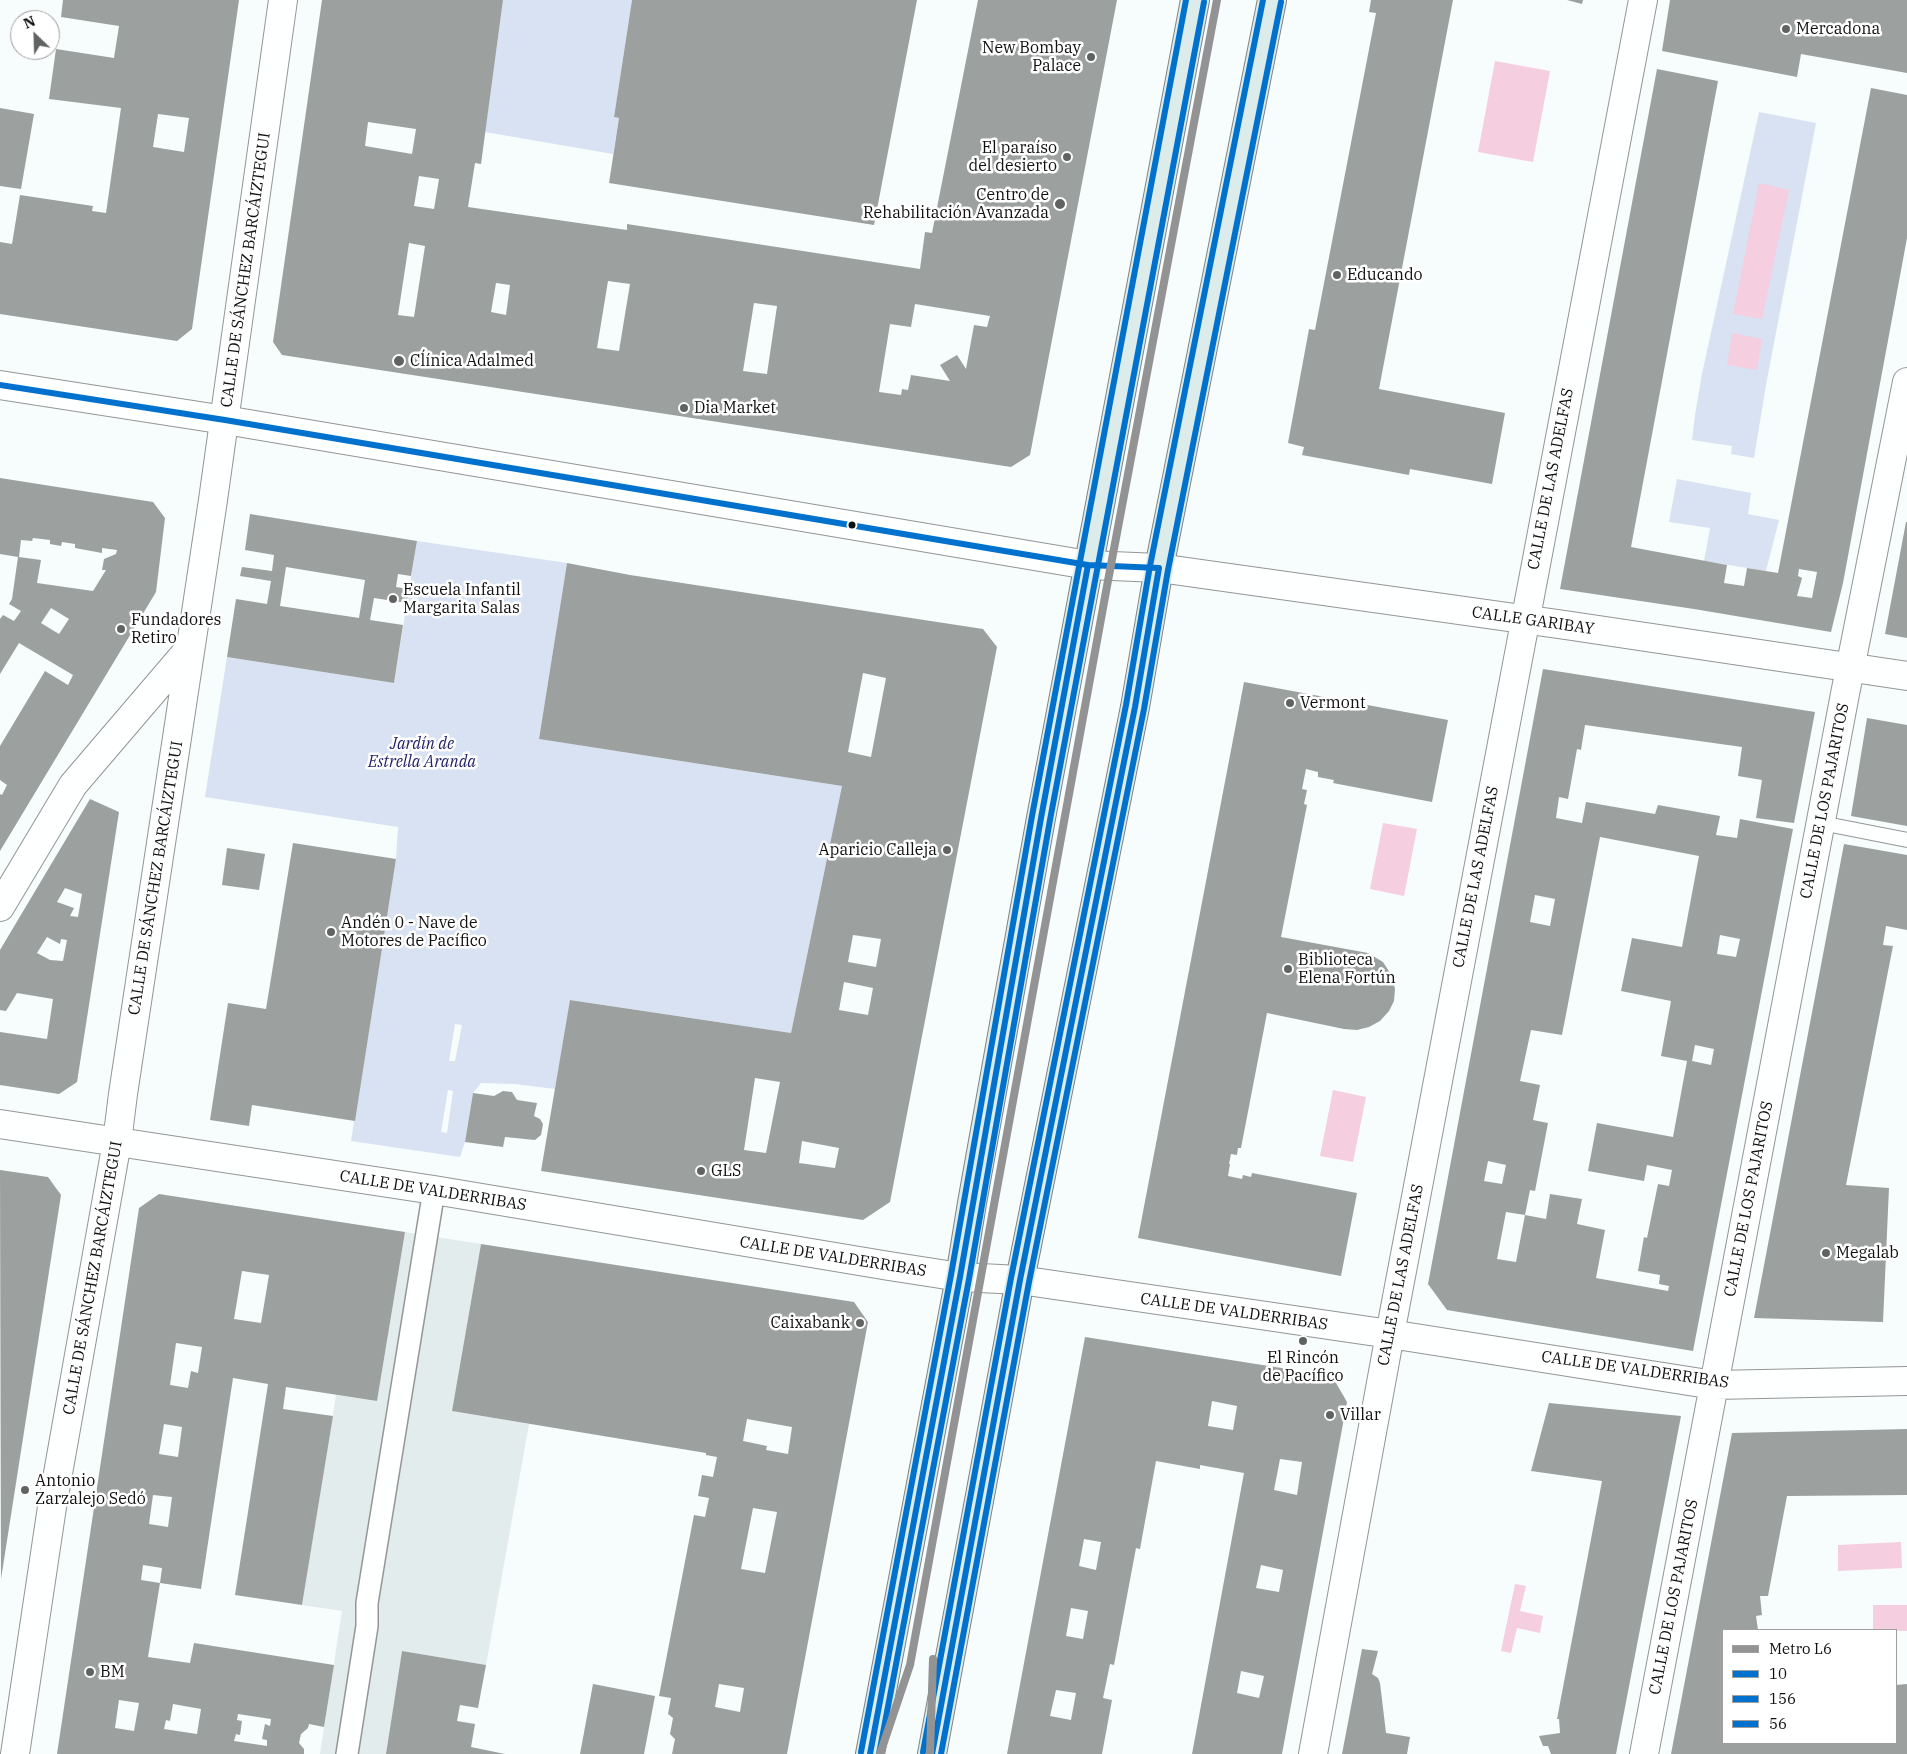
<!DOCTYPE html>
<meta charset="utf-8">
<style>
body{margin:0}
#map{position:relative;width:1907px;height:1754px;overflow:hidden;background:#f7fcfc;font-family:"IBM Plex Serif",serif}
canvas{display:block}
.legend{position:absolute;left:1722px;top:1629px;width:175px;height:115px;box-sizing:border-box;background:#fff;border:1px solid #9f9f9f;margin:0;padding:6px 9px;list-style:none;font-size:15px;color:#101010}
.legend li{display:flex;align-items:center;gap:10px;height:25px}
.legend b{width:25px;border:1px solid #9f9f9f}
.north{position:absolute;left:10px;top:10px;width:50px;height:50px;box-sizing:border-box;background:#fff;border:1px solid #9f9f9f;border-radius:50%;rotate:336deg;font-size:14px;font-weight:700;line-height:20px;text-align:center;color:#101010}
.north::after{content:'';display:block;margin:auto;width:18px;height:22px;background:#616363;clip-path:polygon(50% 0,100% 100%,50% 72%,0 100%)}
</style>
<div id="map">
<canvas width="1907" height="1754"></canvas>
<ul class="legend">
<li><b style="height:6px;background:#939393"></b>Metro L6</li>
<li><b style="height:6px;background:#0072ce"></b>10</li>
<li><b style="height:6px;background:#0072ce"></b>156</li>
<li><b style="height:6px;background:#0072ce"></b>56</li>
</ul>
<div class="north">N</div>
</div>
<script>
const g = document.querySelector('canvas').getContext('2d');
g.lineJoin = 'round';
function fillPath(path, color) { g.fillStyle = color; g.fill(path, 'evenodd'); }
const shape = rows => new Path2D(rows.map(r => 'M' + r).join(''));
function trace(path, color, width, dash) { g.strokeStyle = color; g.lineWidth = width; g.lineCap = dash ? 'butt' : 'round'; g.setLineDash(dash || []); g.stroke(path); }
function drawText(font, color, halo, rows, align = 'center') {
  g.font = font + ' "IBM Plex Serif",serif'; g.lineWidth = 5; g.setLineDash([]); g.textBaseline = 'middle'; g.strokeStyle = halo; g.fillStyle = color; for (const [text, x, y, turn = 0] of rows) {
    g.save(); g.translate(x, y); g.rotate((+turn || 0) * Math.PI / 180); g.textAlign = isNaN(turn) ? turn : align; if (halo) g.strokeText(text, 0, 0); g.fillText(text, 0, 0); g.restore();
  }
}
const green = shape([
 [503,0,632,0,614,117,619,118,613,154,485,132],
 [1759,112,1816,123,1766,385,1754,458,1731,454,1732,446,1692,440,1695,415,1702,374],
 [1677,479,1751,493,1748,514,1779,520,1766,571,1704,561,1710,528,1669,522],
 [417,541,567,563,539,739,842,786,791,1033,571,1000,555,1089,515,1084,481,1083,473,1093,465,1142,460,1157,351,1141,396,859,398,827,205,797,227,657,394,683],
 [455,1024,462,1025,455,1061,449,1061],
 [448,1090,453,1091,447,1133,441,1132]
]);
const plaza = shape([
 [405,1232,481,1244,452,1411,529,1424,486,1665,402,1651,386,1754,320,1754,342,1611,302,1605,336,1395,377,1401]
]);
const water = shape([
 [1495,61,1550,71,1533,162,1478,152],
 [1759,183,1789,190,1762,319,1733,314],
 [1732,333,1762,339,1757,370,1727,365],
 [1383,823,1417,829,1404,896,1370,889],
 [1333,1090,1366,1097,1353,1162,1320,1156],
 [1901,1542,1902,1568,1838,1571,1838,1545],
 [1515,1584,1526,1586,1520,1611,1543,1616,1540,1633,1517,1628,1511,1653,1501,1651],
 [1873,1605,1907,1605,1907,1631,1873,1630]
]);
const building = shape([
 [63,0,239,0,192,329,177,341,0,314,0,242,12,244,20,195,93,206,92,211,106,213,121,108,49,99,56,49,114,58,119,26,61,17],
 [158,114,189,118,184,152,153,147],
 [322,0,503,0,481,164,475,163,468,207,627,230,627,224,920,269,925,232,932,233,978,0,1117,0,1030,455,1011,467,282,355,273,342],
 [368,122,416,129,412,154,365,146],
 [419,176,439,179,434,209,414,206],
 [409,243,425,246,414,317,398,315],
 [608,281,630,284,619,351,597,348],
 [496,283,510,285,506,315,491,312],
 [754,303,777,306,767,374,743,371],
 [915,304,990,316,987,327,974,325,966,369,957,355,940,365,950,381,911,375,908,390,902,389,901,395,879,392,890,324,911,327],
 [632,0,917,0,874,225,609,183,619,118,614,117],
 [1371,0,1453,0,1379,389,1505,413,1492,484,1410,469,1409,475,1302,455,1304,447,1288,443,1309,329,1315,330,1376,13,1369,12],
 [1567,0,1583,0,1582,4],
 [1670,0,1907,0,1907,73,1801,54,1797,77,1662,51],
 [1657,69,1718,81,1631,547,1727,565,1724,583,1744,586,1747,568,1778,573,1871,88,1907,95,1907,238,1843,583,1831,632,1694,609,1560,589],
 [1799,569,1817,572,1812,598,1797,596,1802,578,1798,576],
 [0,108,34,114,21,189,0,186],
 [0,478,153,502,165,518,156,592,0,851,0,794,2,795,7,785,0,780,0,746,45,671,68,685,73,675,19,643,0,674,0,619,3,615,14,621,21,611,9,604,12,599,18,557,0,554],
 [33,538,50,540,50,544,61,546,62,542,75,544,75,548,102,553,102,548,117,550,116,554,104,559,102,570,106,570,93,591,37,583,41,560,19,557,21,540,32,541],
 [51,608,69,619,59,634,41,623],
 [250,514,417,541,411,576,398,574,396,587,409,589,407,603,374,598,370,620,403,625,394,683,227,657,236,599,267,604,271,581,240,576,242,567,272,571,274,555,245,550],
 [286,567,365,580,359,618,280,606],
 [1906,522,1907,522,1907,638,1885,634],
 [567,563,630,575,983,629,997,647,890,1202,863,1220,541,1171,570,1000,791,1033,842,786,539,739],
 [863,673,886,678,871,757,848,752],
 [853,935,881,939,876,967,848,962],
 [844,982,873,988,868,1015,839,1010],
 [755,1078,780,1082,766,1153,744,1150],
 [802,1141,839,1148,835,1168,799,1163],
 [1543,669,1815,712,1794,823,1756,818,1762,780,1738,776,1742,747,1585,725,1581,750,1577,749,1568,799,1559,797,1556,818,1582,823,1586,802,1655,814,1658,805,1720,816,1716,835,1737,838,1740,819,1793,829,1693,1351,1447,1310,1428,1284],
 [1600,837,1699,856,1682,947,1632,938,1621,991,1671,1001,1661,1056,1687,1061,1673,1137,1597,1123,1588,1171,1644,1181,1647,1165,1672,1170,1669,1186,1658,1184,1647,1238,1644,1237,1638,1271,1660,1275,1659,1284,1669,1286,1668,1291,1596,1278,1605,1230,1577,1224,1582,1199,1550,1194,1546,1219,1525,1215,1516,1262,1497,1259,1506,1212,1525,1215,1530,1190,1535,1191,1548,1123,1533,1120,1540,1085,1520,1081,1531,1030,1562,1035],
 [1535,895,1555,899,1550,926,1530,922],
 [1720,935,1740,939,1736,957,1717,954],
 [1695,1045,1714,1049,1711,1065,1692,1061],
 [1488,1161,1506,1165,1502,1184,1484,1181],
 [1244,682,1448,720,1432,802,1333,783,1334,780,1318,777,1318,772,1306,769,1302,789,1307,790,1304,804,1307,805,1281,937,1368,953,1383,962,1392,976,1395,989,1394,1001,1389,1011,1380,1021,1369,1027,1357,1030,1344,1029,1267,1013,1241,1148,1238,1148,1237,1155,1231,1154,1229,1164,1230,1164,1228,1176,1242,1179,1243,1175,1251,1177,1252,1173,1357,1193,1341,1276,1138,1238],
 [1867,718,1907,725,1907,826,1851,816],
 [90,799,119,812,77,1082,59,1094,0,1085,0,1032,47,1039,53,999,17,993,6,1011,0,1010,0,950],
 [65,888,82,894,78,917,70,916,74,908,57,902],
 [47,937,60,944,61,939,67,940,63,961,50,960,37,953],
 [293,843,396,859,355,1121,252,1105,249,1126,210,1120,228,1003,266,1009],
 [1844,844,1907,855,1907,930,1886,926,1883,945,1893,946,1846,1185,1889,1188,1883,1322,1754,1318],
 [227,848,265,854,259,890,222,885],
 [503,1091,512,1092,517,1100,537,1103,534,1116,540,1119,543,1124,541,1135,535,1140,505,1137,503,1147,465,1142,473,1093,494,1096],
 [0,1170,48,1177,61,1195,1,1579],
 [159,1194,405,1232,377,1401,286,1387,283,1409,333,1416,302,1605,235,1595,268,1384,233,1378,201,1589,160,1583,162,1568,143,1565,141,1580,160,1583,148,1657,190,1663,194,1643,334,1665,324,1727,309,1724,308,1728,301,1734,299,1743,304,1749,304,1754,57,1754,139,1208],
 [242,1271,269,1275,261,1323,234,1319],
 [176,1343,202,1347,198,1373,191,1371,188,1388,170,1385],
 [164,1424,182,1427,178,1457,159,1454],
 [153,1495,172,1497,168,1527,149,1524],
 [119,1700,139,1703,134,1731,115,1728],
 [173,1704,201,1709,197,1734,164,1729,166,1720,170,1721],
 [238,1714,271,1719,270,1726,265,1724,262,1739,267,1740,267,1746,234,1741,236,1734,240,1735,242,1721,237,1720],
 [481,1244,854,1302,868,1322,787,1754,672,1754,675,1739,670,1734,673,1718,668,1714,671,1698,659,1696,694,1515,705,1517,709,1498,698,1496,702,1475,713,1477,717,1457,706,1455,706,1453,452,1411],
 [747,1419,792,1427,788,1454,766,1450,767,1446,743,1441],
 [753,1508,777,1512,765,1573,741,1569],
 [719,1684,744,1688,740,1712,715,1707],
 [1085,1337,1332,1376,1347,1402,1282,1754,1192,1754,1244,1473,1200,1465,1200,1469,1156,1461,1140,1549,1136,1548,1114,1665,1110,1664,1103,1698,1112,1700,1102,1754,1007,1754],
 [1212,1401,1237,1406,1233,1430,1208,1426],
 [1280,1459,1302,1462,1297,1495,1274,1490],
 [1084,1539,1101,1542,1096,1570,1079,1566],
 [1261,1565,1283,1570,1279,1592,1256,1588],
 [1071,1608,1088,1611,1083,1639,1066,1636],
 [1241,1671,1264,1676,1259,1698,1237,1693],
 [1056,1690,1076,1693,1071,1720,1050,1716],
 [1549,1403,1681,1416,1616,1754,1551,1754,1548,1746,1543,1746,1539,1736,1560,1733,1559,1719,1557,1719,1602,1481,1531,1471],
 [1907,1429,1907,1495,1787,1496,1768,1596,1760,1596,1762,1615,1756,1616,1758,1630,1723,1630,1723,1743,1896,1743,1896,1685,1907,1684,1907,1754,1671,1754,1732,1433],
 [1362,1649,1378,1651,1372,1674,1378,1678,1380,1683,1386,1733,1410,1737,1407,1754,1342,1754],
 [402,1651,486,1665,478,1708,460,1705,457,1721,475,1724,471,1747,505,1754,386,1754],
 [593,1684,655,1696,644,1754,580,1754]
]);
const service = shape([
 [1821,823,1907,840]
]);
const pedestrian = shape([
 [347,1754,367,1626,367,1603,434,1190]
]);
const minor = shape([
 [1088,565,1159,568,1565,625,1907,676],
 [0,907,73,785,190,648],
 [0,1124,434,1190,889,1266,960,1277,1020,1280,1390,1334,1714,1385,1907,1381],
 [15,1754,52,1507,117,1142,123,1094,213,500,283,0],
 [1313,1754,1390,1334,1643,0],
 [1644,1754,1845,694,1907,382]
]);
const tertiary = shape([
 [0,385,225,420,1088,565]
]);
const primary = shape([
 [870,1754,960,1277,972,1203,1041,818,1195,0],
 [932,1754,1020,1280,1135,707,1159,568,1272,0]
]);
const bus1 = shape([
 [0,385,225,420,1088,565,1159,568,1135,707,1020,1280,932,1754],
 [870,1754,960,1277,1041,818,1088,565]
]);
const bus2 = shape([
 [879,1754,969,1279,1050,820,1204,2],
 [941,1754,1029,1282,1144,709,1168,570,1281,2]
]);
const bus3 = shape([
 [861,1752,951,1275,1032,816,1186,0],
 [923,1752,1011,1278,1126,705,1150,566,1263,0]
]);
const metro1 = shape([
 [880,1754,910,1665,1107,586,1217,0],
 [930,1754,933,1659]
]);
const markers = [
 [1786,29,5,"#616363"],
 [1091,57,5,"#616363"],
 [1067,157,5,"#616363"],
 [1060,204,6,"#616363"],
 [1337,275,5,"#616363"],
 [399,361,6,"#616363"],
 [684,408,5,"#616363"],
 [852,525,4.5,"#101010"],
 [393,599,5,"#616363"],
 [121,629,5,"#616363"],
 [1290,703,5,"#616363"],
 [947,850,5,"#616363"],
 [331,932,5,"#616363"],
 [1288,969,5,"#616363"],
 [701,1171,5,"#616363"],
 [1826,1253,5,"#616363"],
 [860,1323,5,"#616363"],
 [1303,1341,5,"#616363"],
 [1330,1415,5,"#616363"],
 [25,1490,5,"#616363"],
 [90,1672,5,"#616363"]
];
const poiNames = [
 ["Mercadona",1796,29],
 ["New Bombay",1081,48,"right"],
 ["Palace",1081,66,"right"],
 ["El paraíso",1057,148,"right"],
 ["del desierto",1057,166,"right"],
 ["Centro de",1049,195,"right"],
 ["Rehabilitación Avanzada",1049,213,"right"],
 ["Educando",1347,275],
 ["Cĺínica Adalmed",410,361],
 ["Dia Market",694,408],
 ["Escuela Infantil",403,590],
 ["Margarita Salas",403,608],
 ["Fundadores",131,620],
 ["Retiro",131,638],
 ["Vermont",1300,703],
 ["Aparicio Calleja",937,850,"right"],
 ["Andén 0 - Nave de",341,923],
 ["Motores de Pacífico",341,941],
 ["Biblioteca",1298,960],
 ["Elena Fortún",1298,978],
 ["GLS",711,1171],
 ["Megalab",1836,1253],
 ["Caixabank",850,1323,"right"],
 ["El Rincón",1303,1358,"center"],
 ["de Pacífico",1303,1376,"center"],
 ["Villar",1340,1415],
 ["Antonio",35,1481],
 ["Zarzalejo Sedó",35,1499],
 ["BM",100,1672]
];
const streetNames = [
 ["CALLE DE SÁNCHEZ BARCÁIZTEGUI",246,270,-82],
 ["CALLE DE LAS ADELFAS",1551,479,-79],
 ["CALLE GARIBAY",1533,621,8],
 ["CALLE DE LOS PAJARITOS",1825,801,-79],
 ["CALLE DE LAS ADELFAS",1476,877,-79],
 ["CALLE DE SÁNCHEZ BARCÁIZTEGUI",156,878,-81],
 ["CALLE DE VALDERRIBAS",433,1191,9],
 ["CALLE DE LOS PAJARITOS",1749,1199,-79],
 ["CALLE DE VALDERRIBAS",833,1257,9],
 ["CALLE DE LAS ADELFAS",1401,1275,-79],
 ["CALLE DE SÁNCHEZ BARCÁIZTEGUI",93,1278,-80],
 ["CALLE DE VALDERRIBAS",1234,1312,8],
 ["CALLE DE VALDERRIBAS",1635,1370,8],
 ["CALLE DE LOS PAJARITOS",1674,1597,-79]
];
const parkNames = [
 ["Jardín de",422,744],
 ["Estrella Aranda",422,762]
];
fillPath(green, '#d8e2f2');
fillPath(plaza, '#e2ecec');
fillPath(water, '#f5cee0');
fillPath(building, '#9ca09f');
trace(service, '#949696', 16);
trace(pedestrian, '#949696', 24);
trace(minor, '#949696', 30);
trace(tertiary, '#949696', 30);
trace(primary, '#818484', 30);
trace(service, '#feffff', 14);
trace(pedestrian, '#feffff', 21);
trace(minor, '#feffff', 28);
trace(tertiary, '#feffff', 28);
trace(primary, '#dbeceb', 28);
trace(bus1, '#0072ce', 6);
trace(bus2, '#0072ce', 6);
trace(bus3, '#0072ce', 6);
trace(metro1, '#939393', 8);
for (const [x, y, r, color] of markers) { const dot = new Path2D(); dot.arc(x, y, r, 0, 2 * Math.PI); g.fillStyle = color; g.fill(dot); trace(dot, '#fff', 2); }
drawText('16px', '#101010', '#fff', poiNames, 'left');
drawText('16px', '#101010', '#fff', streetNames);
drawText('italic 16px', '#222367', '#fff', parkNames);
</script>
